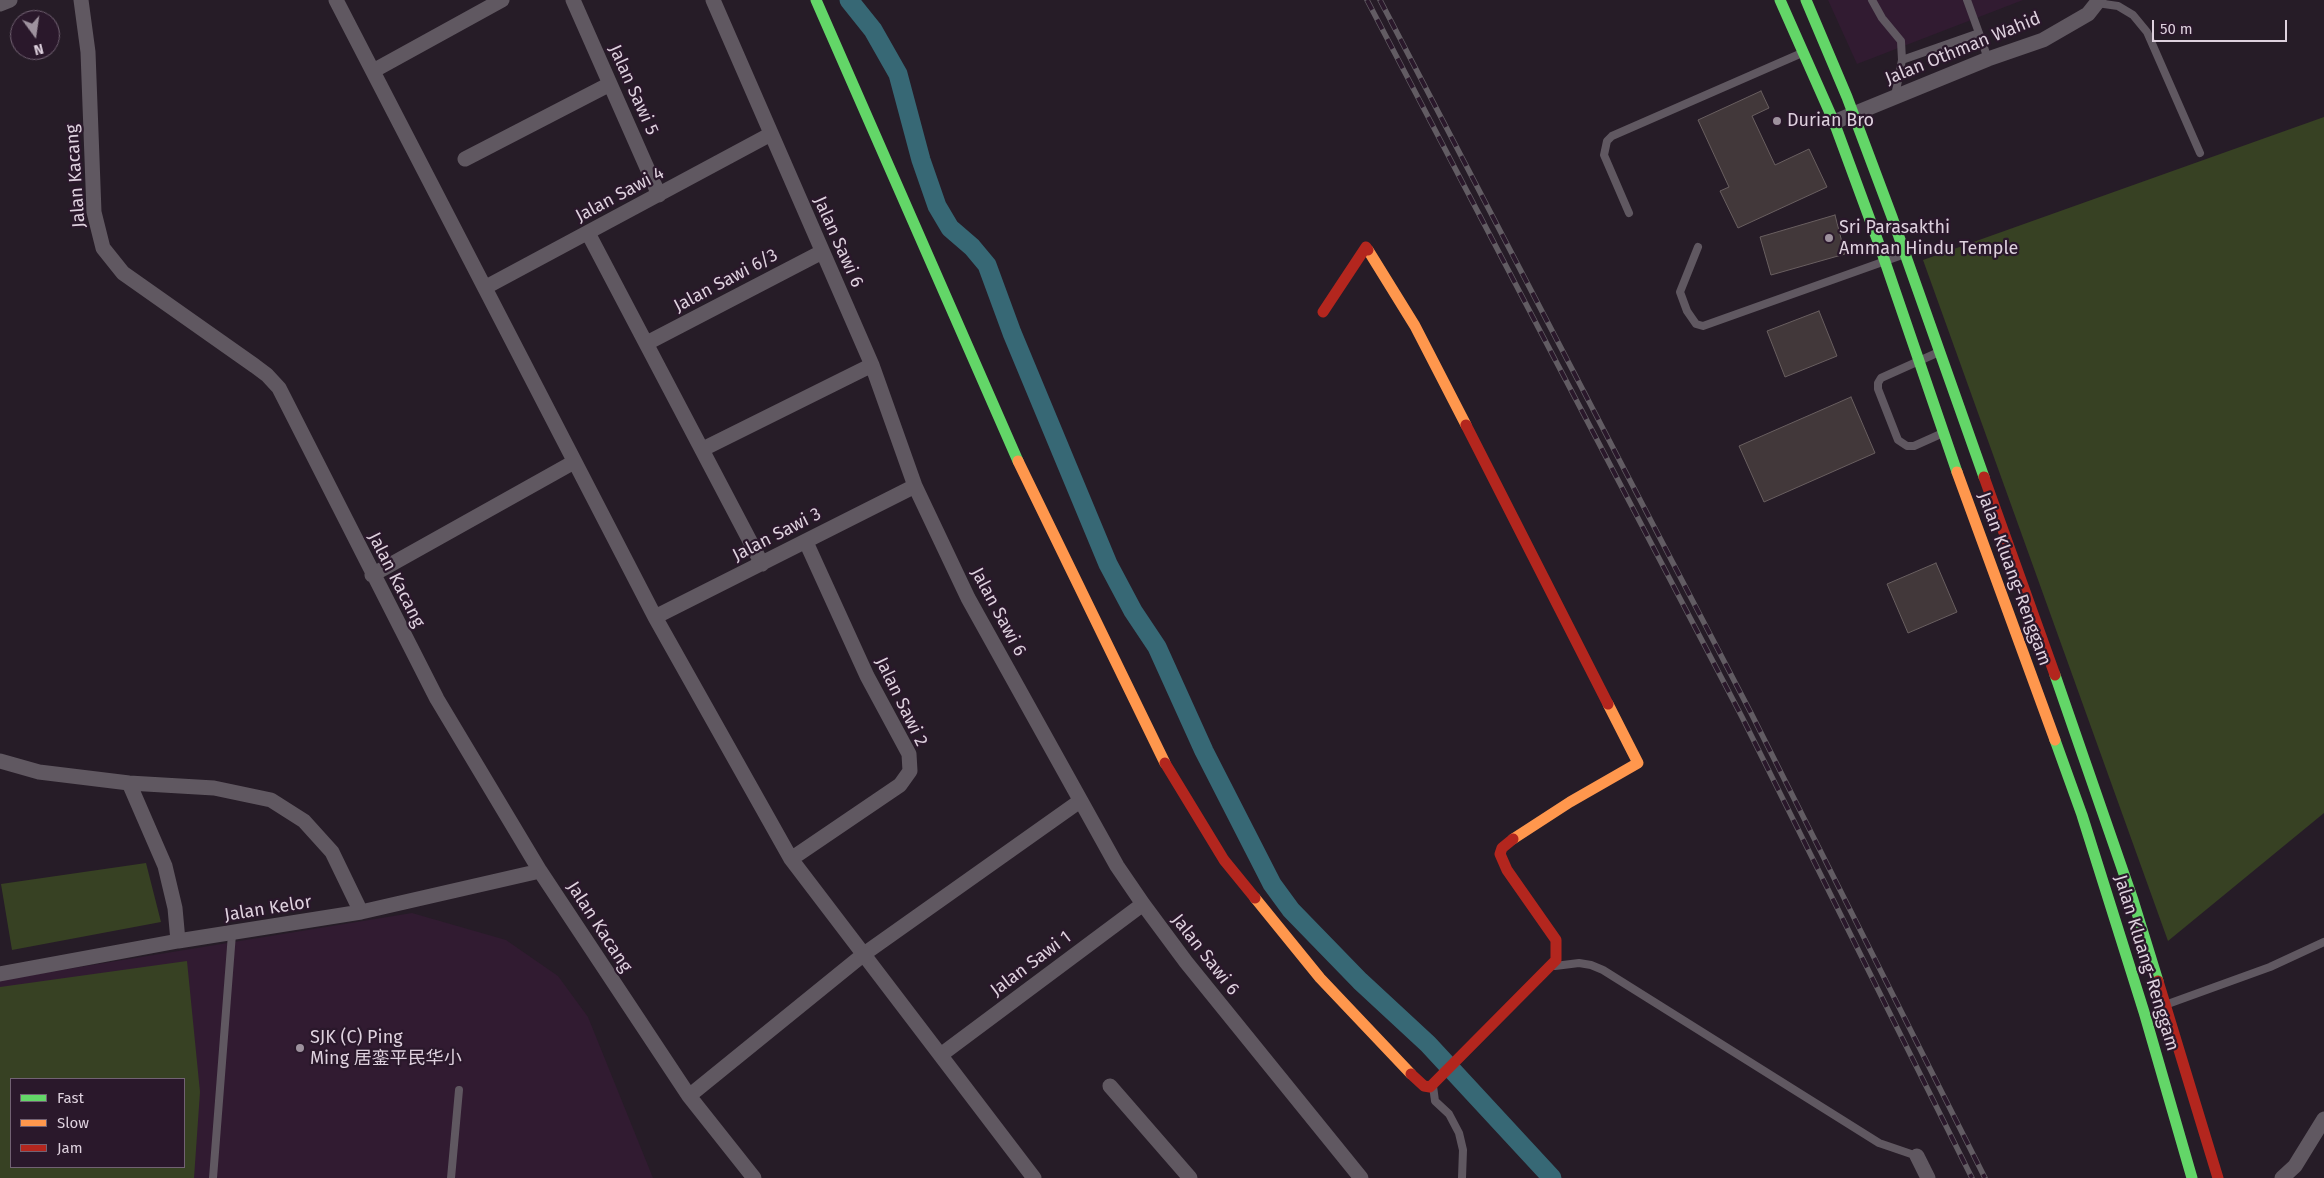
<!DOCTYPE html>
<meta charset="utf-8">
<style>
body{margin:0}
#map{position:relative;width:2324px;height:1178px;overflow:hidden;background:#261c27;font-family:"Fira Sans",sans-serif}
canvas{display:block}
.legend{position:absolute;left:10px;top:1078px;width:175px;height:90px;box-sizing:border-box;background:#2a182b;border:1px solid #726273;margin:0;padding:6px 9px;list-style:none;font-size:15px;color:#ded1de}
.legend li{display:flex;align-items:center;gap:10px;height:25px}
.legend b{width:25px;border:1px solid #726273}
.north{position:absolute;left:10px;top:10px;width:50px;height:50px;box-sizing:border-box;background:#2a182b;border:1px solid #726273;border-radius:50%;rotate:166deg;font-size:14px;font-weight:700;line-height:20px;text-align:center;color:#ded1de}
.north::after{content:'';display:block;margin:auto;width:18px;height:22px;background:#9e929e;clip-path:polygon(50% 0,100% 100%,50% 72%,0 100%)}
.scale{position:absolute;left:2152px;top:20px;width:135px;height:22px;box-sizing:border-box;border:2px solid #ded1de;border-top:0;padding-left:6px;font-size:15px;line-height:18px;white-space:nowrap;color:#ded1de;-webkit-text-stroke:4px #2a182b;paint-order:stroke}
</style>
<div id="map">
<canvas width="2324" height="1178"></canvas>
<ul class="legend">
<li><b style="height:6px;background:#63d668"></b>Fast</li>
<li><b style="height:6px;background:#ff974d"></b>Slow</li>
<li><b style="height:6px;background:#b3261e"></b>Jam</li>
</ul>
<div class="north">N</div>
<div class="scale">50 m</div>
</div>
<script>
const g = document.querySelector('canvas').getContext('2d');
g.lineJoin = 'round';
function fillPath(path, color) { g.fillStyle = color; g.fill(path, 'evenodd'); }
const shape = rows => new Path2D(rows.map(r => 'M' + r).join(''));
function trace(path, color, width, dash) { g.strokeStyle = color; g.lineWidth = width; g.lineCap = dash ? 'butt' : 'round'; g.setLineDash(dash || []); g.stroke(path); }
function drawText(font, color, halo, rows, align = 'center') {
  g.font = font + ' "Fira Sans","Noto Sans SC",sans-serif'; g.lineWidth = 4.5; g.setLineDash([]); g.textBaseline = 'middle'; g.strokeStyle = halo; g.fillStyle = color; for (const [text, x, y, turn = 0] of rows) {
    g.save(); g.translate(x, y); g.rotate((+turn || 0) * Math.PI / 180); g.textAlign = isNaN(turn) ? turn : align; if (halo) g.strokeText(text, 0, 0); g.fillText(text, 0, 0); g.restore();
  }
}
const built = shape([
 [1828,0,2023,0,1857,64],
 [412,913,506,940,558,976,588,1017,653,1178,0,1178,0,980],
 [11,1079,184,1079,184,1167,11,1167]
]);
const green = shape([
 [2324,117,2324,813,2168,941,1923,260],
 [146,863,161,922,12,950,1,884],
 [187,961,200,1092,194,1178,0,1178,0,987],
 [184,1079,184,1167,11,1167,11,1079]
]);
const canal = shape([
 [849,0,873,30,898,74,921,160,937,206,950,228,972,247,987,265,1012,333,1108,564,1133,611,1157,647,1204,751,1272,884,1291,910,1360,981,1428,1044,1552,1178]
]);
const building = shape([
 [1761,91,1769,108,1752,116,1775,165,1809,149,1827,187,1738,228,1720,191,1729,187,1698,120,1761,91],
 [1835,215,1845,254,1771,275,1760,237,1835,215],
 [1819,311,1837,356,1785,377,1767,331,1819,311],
 [1851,397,1875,453,1764,502,1739,446,1851,397],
 [1936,563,1957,612,1908,633,1887,584,1936,563]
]);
const lane = shape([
 [1872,0,1882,18,1901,41,1902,60],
 [1967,0,1979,33],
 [2097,3,2118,6,2133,15,2147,32,2200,153],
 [1895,96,1902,60,1979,33,1988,59],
 [1629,213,1604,155,1607,141,1612,136,1802,53],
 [1698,247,1680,292,1687,311,1696,324,1703,326,1905,254],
 [1939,352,1881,378,1878,383,1878,389,1898,440,1907,446,1914,446,1943,433],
 [1555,966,1579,963,1591,965,1603,970,1879,1143,1917,1156],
 [2165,1005,2270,967,2324,942],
 [1433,1086,1435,1101,1449,1114,1459,1133,1463,1150,1462,1178],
 [213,1178,232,934],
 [451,1178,459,1090]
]);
const street = shape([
 [81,0,88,52,94,212,103,248,123,273,255,366,267,375,279,388,437,699,540,871,689,1096,754,1178],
 [336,0,655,617,791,859,1034,1178],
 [573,0,659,195],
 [713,0,872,365,915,486,968,598,1117,866,1143,904,1186,962,1361,1178],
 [0,4,10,0],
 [373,71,502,0],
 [1834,122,1988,59,2043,40,2088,14,2099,0],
 [465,159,610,84],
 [588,233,762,564],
 [486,287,771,134],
 [647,343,822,252],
 [703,449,872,365],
 [372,575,574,462],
 [655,617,915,486],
 [0,761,39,772,129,783,214,788,271,800,304,821,332,852,361,912],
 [129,783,165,866,175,908,178,941],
 [791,859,900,785,910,771,909,754,867,676,806,542],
 [0,974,178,941,361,912,540,871],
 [942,1054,1143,904],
 [1110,1086,1190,1178],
 [689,1096,864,954,1080,801],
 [1917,1156,1928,1178],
 [2282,1178,2295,1166,2324,1119]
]);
const fast = shape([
 [816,0,1018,461],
 [1780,0,1834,122,1880,247,1957,472],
 [1806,0,1847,97,1892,217,1984,477],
 [2055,675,2133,900,2158,981],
 [2055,740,2082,815,2144,1012,2192,1178]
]);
const slow = shape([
 [1368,250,1415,326,1466,425],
 [1018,461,1165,763],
 [1957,472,2055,740],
 [1513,839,1570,802,1638,763,1608,704],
 [1255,898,1320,978,1411,1074]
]);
const jam = shape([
 [1323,312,1366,247,1368,250],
 [1466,425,1608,704],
 [1984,477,2055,675],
 [1165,763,1224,860,1255,898],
 [2158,981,2218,1178],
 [1411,1074,1424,1086,1430,1087,1556,960,1556,940,1507,870,1500,854,1502,848,1513,839]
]);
const rail = shape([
 [1367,0,1742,717,1972,1178],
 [1380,0,1751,713,1985,1178]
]);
const markers = [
 [1777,121,5,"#9e929e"],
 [1829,238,5,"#9e929e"],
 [300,1048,5,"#9e929e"]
];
const streetNames = [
 ["Jalan Othman Wahid",1963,49,-22],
 ["Jalan Sawi 5",633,90,66],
 ["Jalan Kacang",76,176,-94],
 ["Jalan Sawi 4",620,195,-28],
 ["Jalan Sawi 6",838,242,66],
 ["Jalan Sawi 6/3",726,281,-28],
 ["Jalan Sawi 3",777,535,-27],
 ["Jalan Kluang-Renggam",2014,579,70],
 ["Jalan Kacang",396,580,63],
 ["Jalan Sawi 6",998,612,62],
 ["Jalan Sawi 2",901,702,64],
 ["Jalan Kelor",268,909,-9],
 ["Jalan Kacang",599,927,57],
 ["Jalan Sawi 6",1205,955,52],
 ["Jalan Kluang-Renggam",2146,963,73],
 ["Jalan Sawi 1",1031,964,-37]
];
const poiNames = [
 ["Durian Bro",1787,121],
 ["Sri Parasakthi",1839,228],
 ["Amman Hindu Temple",1839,249],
 ["SJK (C) Ping",310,1038],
 ["Ming 居銮平民华小",310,1059]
];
fillPath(built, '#311b31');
fillPath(green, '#374123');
trace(canal, '#376875', 19);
fillPath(building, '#42383a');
trace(building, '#695f60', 1);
trace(lane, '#605861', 8);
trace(street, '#605861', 15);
trace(fast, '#63d668', 11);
trace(slow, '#ff974d', 11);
trace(jam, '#b3261e', 11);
trace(rail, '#625c63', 5.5);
trace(rail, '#2a182b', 4, [11]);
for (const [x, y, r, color] of markers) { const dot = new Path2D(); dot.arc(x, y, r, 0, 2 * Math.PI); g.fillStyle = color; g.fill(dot); trace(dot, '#2a182b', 2); }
drawText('18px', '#ded1de', '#2a182b', streetNames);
drawText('18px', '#ded1de', '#2a182b', poiNames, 'left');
</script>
